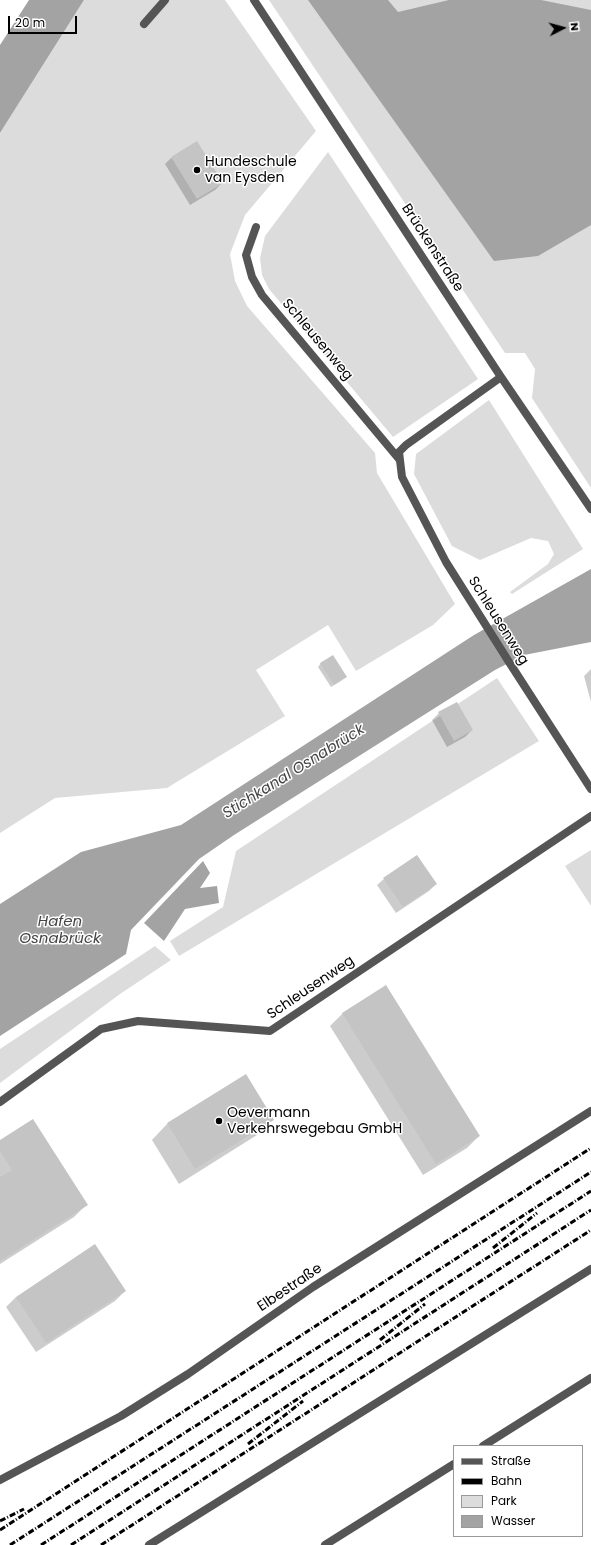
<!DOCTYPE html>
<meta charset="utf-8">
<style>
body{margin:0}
#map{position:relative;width:591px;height:1545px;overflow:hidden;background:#fff;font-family:Poppins,sans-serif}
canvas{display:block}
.legend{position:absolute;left:453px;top:1445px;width:130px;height:92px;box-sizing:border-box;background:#fff;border:1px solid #999;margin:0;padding:5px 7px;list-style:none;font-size:12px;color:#000}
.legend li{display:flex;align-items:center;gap:8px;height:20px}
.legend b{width:20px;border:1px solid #999}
.north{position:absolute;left:543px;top:8px;width:40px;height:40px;-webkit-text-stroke:3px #fff;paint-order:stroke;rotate:84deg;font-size:11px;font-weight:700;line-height:16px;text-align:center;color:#000}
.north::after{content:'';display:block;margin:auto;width:14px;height:18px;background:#000;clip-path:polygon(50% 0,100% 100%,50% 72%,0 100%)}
.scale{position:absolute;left:8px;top:16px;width:69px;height:18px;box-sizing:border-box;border:2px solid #000;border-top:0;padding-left:5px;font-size:12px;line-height:14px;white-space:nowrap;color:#000;-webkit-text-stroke:3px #fff;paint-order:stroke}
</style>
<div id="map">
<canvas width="591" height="1545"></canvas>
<ul class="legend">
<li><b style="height:5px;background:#555"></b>Straße</li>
<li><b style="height:5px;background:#000"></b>Bahn</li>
<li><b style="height:11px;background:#dcdcdc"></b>Park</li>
<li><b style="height:11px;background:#a3a3a3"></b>Wasser</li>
</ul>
<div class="north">N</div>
<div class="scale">20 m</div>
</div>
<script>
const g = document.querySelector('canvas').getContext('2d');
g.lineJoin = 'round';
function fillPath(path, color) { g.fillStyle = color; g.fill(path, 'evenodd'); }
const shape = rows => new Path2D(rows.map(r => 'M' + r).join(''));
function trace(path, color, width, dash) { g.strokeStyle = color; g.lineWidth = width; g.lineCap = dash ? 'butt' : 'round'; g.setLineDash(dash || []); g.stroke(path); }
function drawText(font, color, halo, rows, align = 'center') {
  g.font = font + ' Poppins,sans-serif'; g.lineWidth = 3; g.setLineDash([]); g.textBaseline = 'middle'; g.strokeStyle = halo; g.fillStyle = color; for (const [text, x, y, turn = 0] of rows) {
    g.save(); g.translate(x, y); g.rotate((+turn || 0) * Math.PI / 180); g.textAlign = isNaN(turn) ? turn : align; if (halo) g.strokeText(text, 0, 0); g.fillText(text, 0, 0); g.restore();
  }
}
const green = shape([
 [84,0,225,0,316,131,245,215,230,254,235,281,247,306,375,453,377,473,455,604,433,625,356,671,328,625,256,670,285,716,167,788,55,798,0,833,0,133],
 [269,0,591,0,591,488,532,398,535,369,525,353,505,353],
 [328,152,478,379,393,437,269,289,262,275,260,258,265,236],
 [489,400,583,549,512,594,510,592,548,564,554,554,548,541,531,538,480,560,452,546,414,474,416,454],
 [497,678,539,741,179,956,170,941,223,907,236,851],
 [591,850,591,906,565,866],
 [155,946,171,960,120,994,0,1083,0,1049]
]);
const water = shape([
 [29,0,84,0,0,133,0,45],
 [308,0,388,0,398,12,449,0,541,0,591,10,591,225,538,256,494,261],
 [591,569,591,642,524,655,495,670,234,835,199,859,131,930,126,954,0,1036,0,904,81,852,181,825,474,635],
 [203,861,210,873,200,888,217,886,219,903,185,909,164,941,144,923]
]);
const shadow = shape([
 [171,158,222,183,215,190,190,205,165,164],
 [321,663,342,680,331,687,318,667],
 [591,669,591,702,584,676],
 [457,703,472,730,465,737,447,747,432,720,439,713],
 [384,879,436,884,429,891,396,913,377,885],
 [386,986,479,1136,467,1148,423,1175,330,1026,342,1014],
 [273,1119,257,1135,179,1184,152,1140,167,1124],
 [0,1141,86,1205,74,1217,0,1264],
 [125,1291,115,1301,36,1352,6,1307,16,1297]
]);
const building = shape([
 [197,141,223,183,197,199,171,157],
 [333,655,347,677,334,685,320,663],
 [457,702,473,730,454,741,438,712],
 [417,855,437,884,403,907,383,878],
 [386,985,480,1136,436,1164,342,1013],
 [246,1074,274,1120,195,1169,167,1123],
 [33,1119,88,1205,0,1261,0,1177,12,1170,0,1151,0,1140],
 [95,1244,126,1291,46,1343,16,1297]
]);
const service = shape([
 [144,24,165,0],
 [256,227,246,255,252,277,262,295,399,459],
 [483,1446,591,1378],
 [149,1545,591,1269],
 [325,1545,454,1464]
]);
const minor = shape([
 [254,0,501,377,591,509],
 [501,377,406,445,399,452,402,477,446,562,509,662,591,789],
 [0,1102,101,1029,138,1021,270,1031,591,816],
 [0,1480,121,1416,188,1374,313,1287,591,1111]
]);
const rail = shape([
 [493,1248,537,1213],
 [380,1340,425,1304],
 [248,1444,303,1401],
 [0,1521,24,1509],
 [0,1530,591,1148],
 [10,1545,591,1172],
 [41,1545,591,1191],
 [71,1545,591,1210],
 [101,1545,591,1230]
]);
const markers = [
 [197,170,4,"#000"],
 [219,1121,4,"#000"]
];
const poiNames = [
 ["Hundeschule",205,162],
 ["van Eysden",205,178],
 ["Oevermann",227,1113],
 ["Verkehrswegebau GmbH",227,1129]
];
const streetNames = [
 ["Brückenstraße",432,248,57],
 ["Schleusenweg",317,340,50],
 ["Schleusenweg",498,621,58],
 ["Schleusenweg",311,988,-34],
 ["Elbestraße",290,1288,-34]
];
const waterNames = [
 ["Stichkanal Osnabrück",294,772,-32],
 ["Hafen",60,922],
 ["Osnabrück",60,939]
];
fillPath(green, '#dcdcdc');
fillPath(water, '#a3a3a3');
fillPath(shadow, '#0003');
fillPath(building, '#c4c4c4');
trace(service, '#555', 8);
trace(minor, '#555', 8);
trace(rail, '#000', 3, [6, 2, 1, 2]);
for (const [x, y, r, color] of markers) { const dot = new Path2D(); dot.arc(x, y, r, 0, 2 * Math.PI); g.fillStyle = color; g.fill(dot); trace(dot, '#fff', 1.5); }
drawText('14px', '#000', '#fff', poiNames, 'left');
drawText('14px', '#000', '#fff', streetNames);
drawText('italic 15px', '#444', '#fff', waterNames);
</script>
